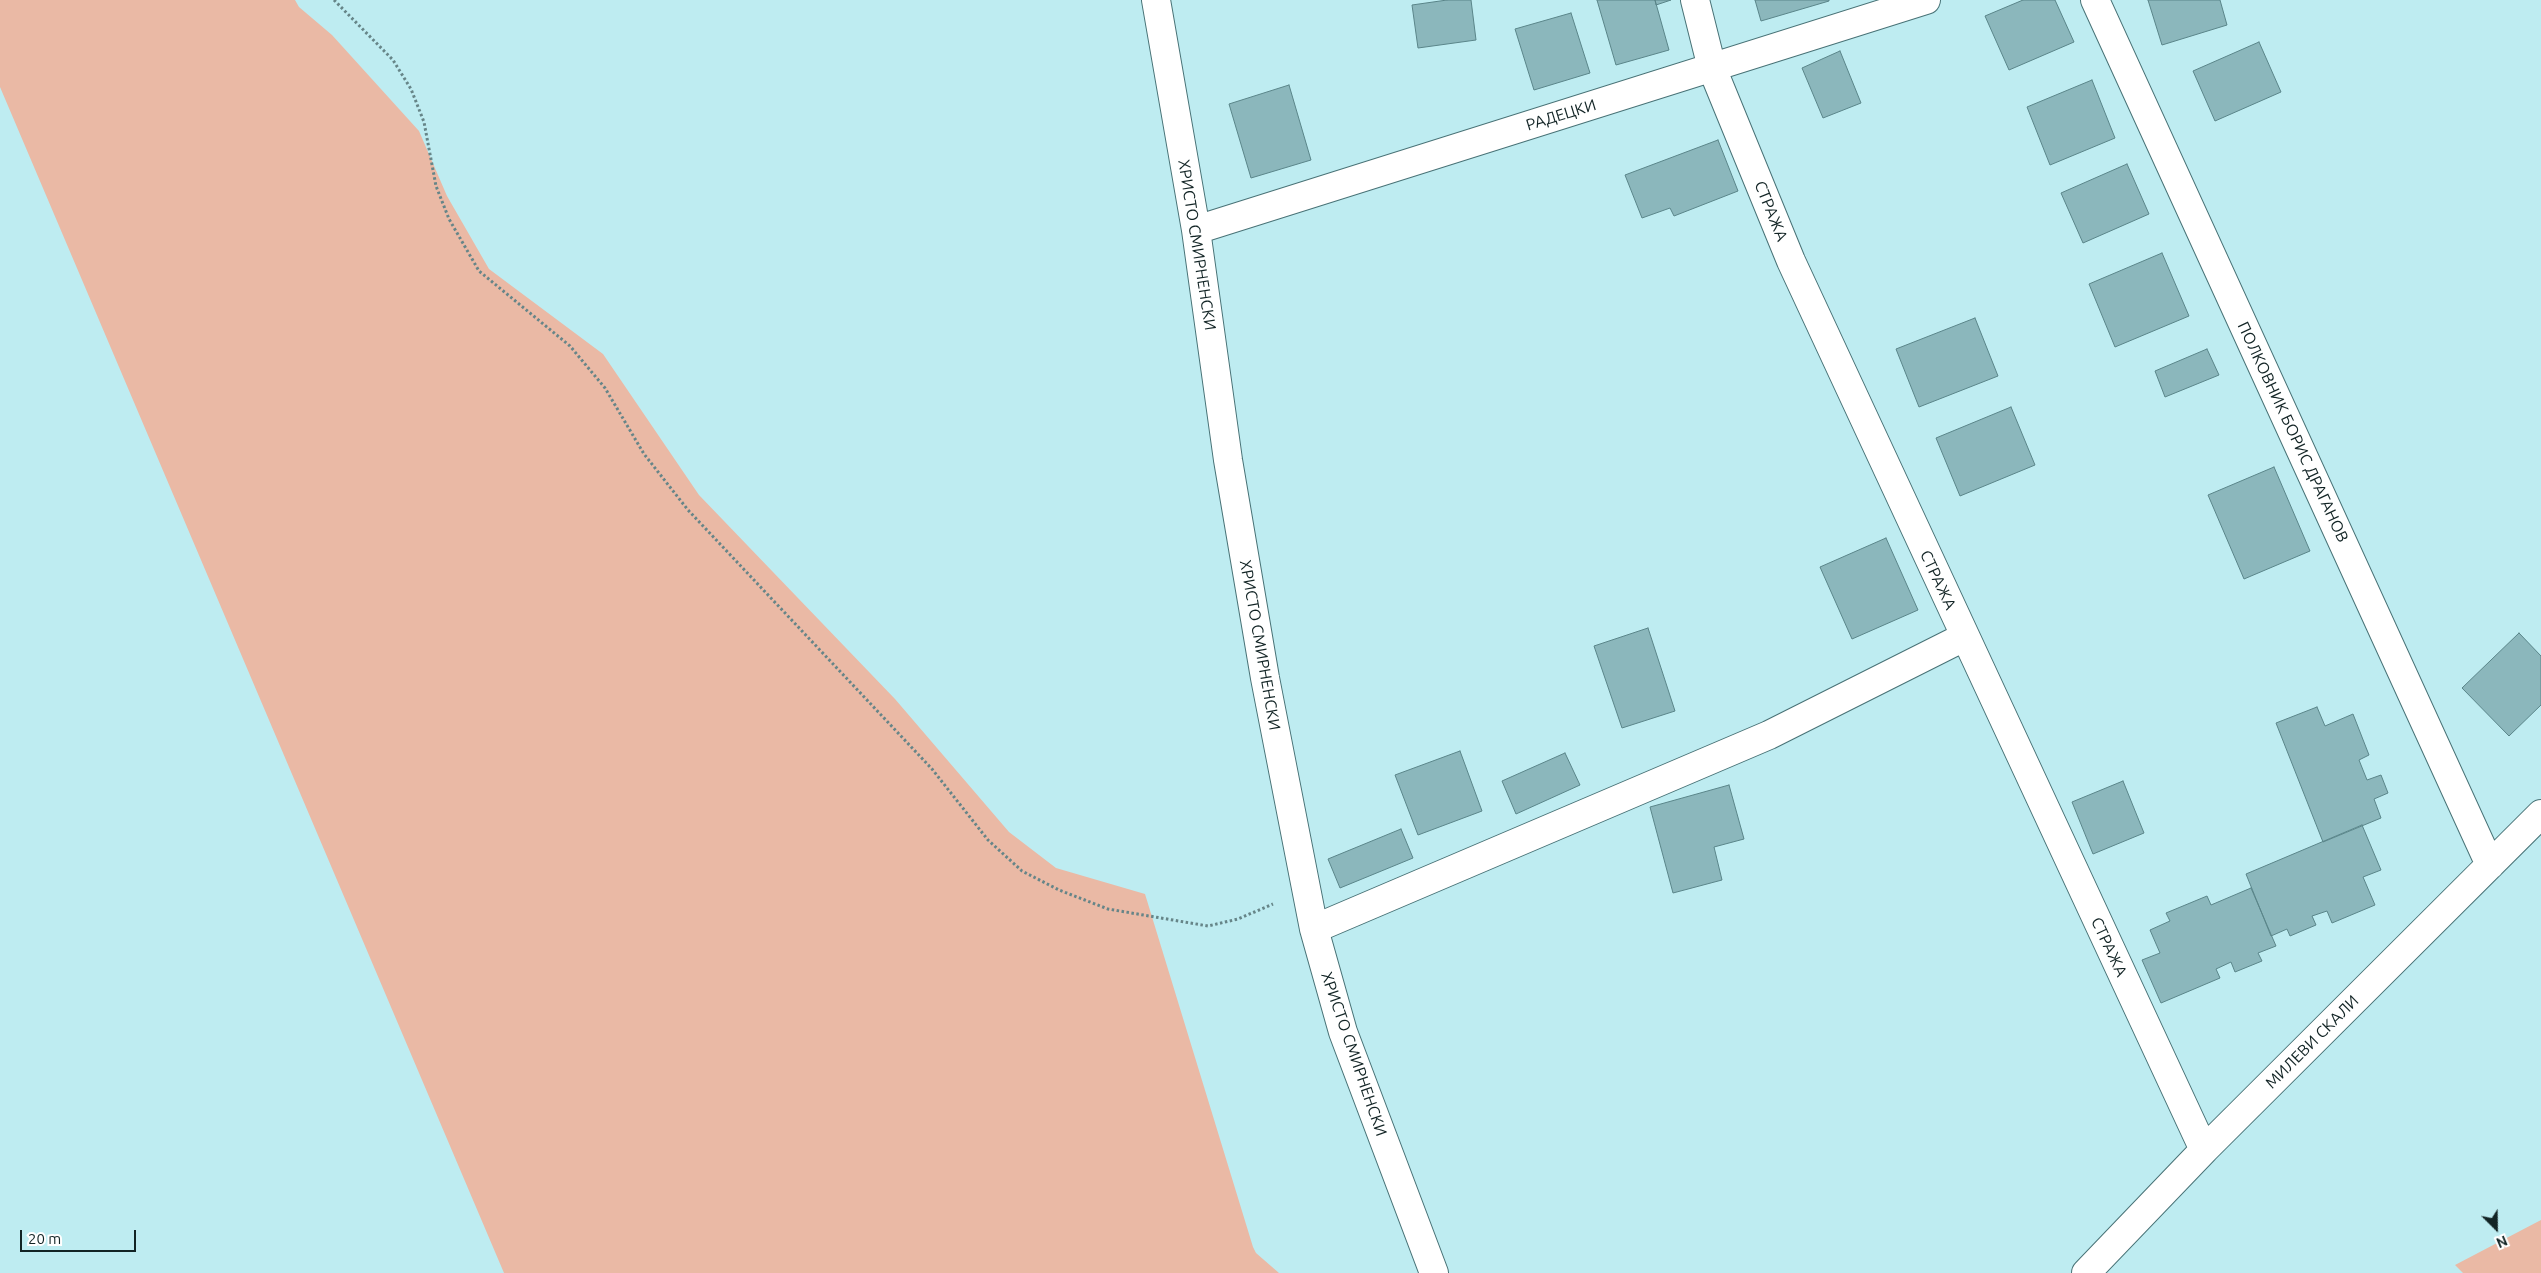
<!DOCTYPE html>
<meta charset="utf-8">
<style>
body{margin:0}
#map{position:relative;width:2541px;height:1273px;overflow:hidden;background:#beecf1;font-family:Ubuntu,sans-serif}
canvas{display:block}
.north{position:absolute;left:2471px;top:1203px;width:50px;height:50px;-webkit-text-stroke:4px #fff;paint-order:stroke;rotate:157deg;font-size:14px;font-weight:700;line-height:20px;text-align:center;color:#122425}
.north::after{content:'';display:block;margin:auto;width:18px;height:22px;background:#122425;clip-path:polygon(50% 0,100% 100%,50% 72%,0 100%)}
.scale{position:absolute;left:20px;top:1230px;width:116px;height:22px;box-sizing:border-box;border:2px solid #122425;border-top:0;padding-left:6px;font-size:15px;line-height:18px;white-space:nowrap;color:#122425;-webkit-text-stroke:4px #fff;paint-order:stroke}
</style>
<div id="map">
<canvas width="2541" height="1273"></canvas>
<div class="north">N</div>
<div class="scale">20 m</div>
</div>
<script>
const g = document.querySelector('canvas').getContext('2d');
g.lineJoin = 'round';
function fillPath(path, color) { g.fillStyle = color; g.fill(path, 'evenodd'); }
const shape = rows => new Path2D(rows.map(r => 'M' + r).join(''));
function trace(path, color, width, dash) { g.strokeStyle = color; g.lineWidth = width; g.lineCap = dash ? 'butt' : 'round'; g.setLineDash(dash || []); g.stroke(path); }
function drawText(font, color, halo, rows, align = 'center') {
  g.font = font + ' Ubuntu,sans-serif'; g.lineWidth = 5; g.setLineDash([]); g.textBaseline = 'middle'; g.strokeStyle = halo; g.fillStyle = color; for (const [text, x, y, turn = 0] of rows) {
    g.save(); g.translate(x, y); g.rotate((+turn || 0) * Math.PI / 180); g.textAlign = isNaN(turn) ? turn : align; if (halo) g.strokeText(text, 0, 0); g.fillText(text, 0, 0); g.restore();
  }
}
const green = shape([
 [0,0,295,0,299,7,332,35,419,131,447,196,489,269,603,354,699,495,895,699,1009,832,1056,868,1145,894,1253,1247,1256,1253,1279,1273,504,1273,0,87],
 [2541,1220,2541,1273,2463,1273,2455,1265]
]);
const building = shape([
 [1447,0,1471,0,1476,40,1418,48,1412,5,1447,0],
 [1597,0,1655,0,1669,50,1616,65,1597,0],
 [1655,0,1671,0,1656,5,1655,0],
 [1755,0,1829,0,1829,1,1761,21,1755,0],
 [2023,0,2055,0,2074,42,2009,70,1985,16,2023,0],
 [2148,0,2220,0,2227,25,2162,45,2148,0],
 [1571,13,1590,73,1534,90,1515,29,1571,13],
 [2259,42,2281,92,2215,121,2193,71,2259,42],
 [1840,51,1861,103,1823,118,1802,68,1840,51],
 [2092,80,2115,138,2050,165,2027,107,2092,80],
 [1289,85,1311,160,1251,178,1229,104,1289,85],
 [1718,140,1738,191,1674,216,1670,208,1642,218,1625,175,1718,140],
 [2127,164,2149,214,2083,243,2061,193,2127,164],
 [2162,253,2189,316,2115,347,2089,284,2162,253],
 [1975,318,1998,376,1919,407,1896,349,1975,318],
 [2207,349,2219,375,2165,397,2155,371,2207,349],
 [2011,407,2035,465,1960,496,1936,438,2011,407],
 [2274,467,2310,551,2244,579,2208,495,2274,467],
 [1886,538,1918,610,1852,639,1820,567,1886,538],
 [1648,628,1675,711,1622,728,1594,646,1648,628],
 [2519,633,2541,656,2541,705,2509,736,2462,688,2519,633],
 [2317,707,2325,726,2353,714,2369,755,2359,760,2367,780,2381,775,2388,793,2374,799,2381,818,2323,842,2276,723,2317,707],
 [1460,751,1482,811,1418,835,1395,775,1460,751],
 [1565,753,1580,785,1516,814,1502,781,1565,753],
 [2123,781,2144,833,2093,854,2072,802,2123,781],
 [1729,785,1744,839,1714,847,1722,880,1673,893,1650,807,1729,785],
 [2362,825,2381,870,2363,877,2375,905,2332,923,2327,911,2312,916,2316,925,2290,936,2287,929,2271,936,2246,874,2362,825],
 [1401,829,1413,858,1340,888,1328,859,1401,829],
 [2251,888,2276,946,2258,953,2262,961,2235,972,2231,962,2216,969,2220,978,2161,1003,2142,960,2160,953,2150,930,2170,921,2166,913,2207,896,2211,905,2251,888]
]);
const path = shape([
 [334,0,393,60,411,89,424,122,436,186,449,219,479,271,570,346,605,388,644,454,688,510,932,769,988,840,1022,871,1059,890,1108,909,1208,926,1238,919,1273,904]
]);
const minor = shape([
 [1156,0,1196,230,1228,460,1265,678,1314,929,1343,1032,1434,1273],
 [1695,0,1712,68,1791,261,2204,1150],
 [2095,0,2490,865],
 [1196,230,1926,0],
 [1314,929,1769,735,1964,637],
 [2086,1273,2204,1150,2541,814]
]);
const streetNames = [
 ["РАДЕЦКИ",1561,115,-17],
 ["СТРАЖА",1771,211,68],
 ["ХРИСТО СМИРНЕНСКИ",1197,245,81],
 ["ПОЛКОВНИК БОРИС ДРАГАНОВ",2293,432,65],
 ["СТРАЖА",1938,580,65],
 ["ХРИСТО СМИРНЕНСКИ",1260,645,80],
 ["СТРАЖА",2109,947,65],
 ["МИЛЕВИ СКАЛИ",2312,1042,-45],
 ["ХРИСТО СМИРНЕНСКИ",1354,1054,71]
];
fillPath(green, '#eab9a5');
fillPath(building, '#8bb7bc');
trace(building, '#5a8589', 1);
trace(minor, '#487276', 30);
trace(path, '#668588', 3, [2.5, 2.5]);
trace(minor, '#fff', 28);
drawText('16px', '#122425', '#fff', streetNames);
</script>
